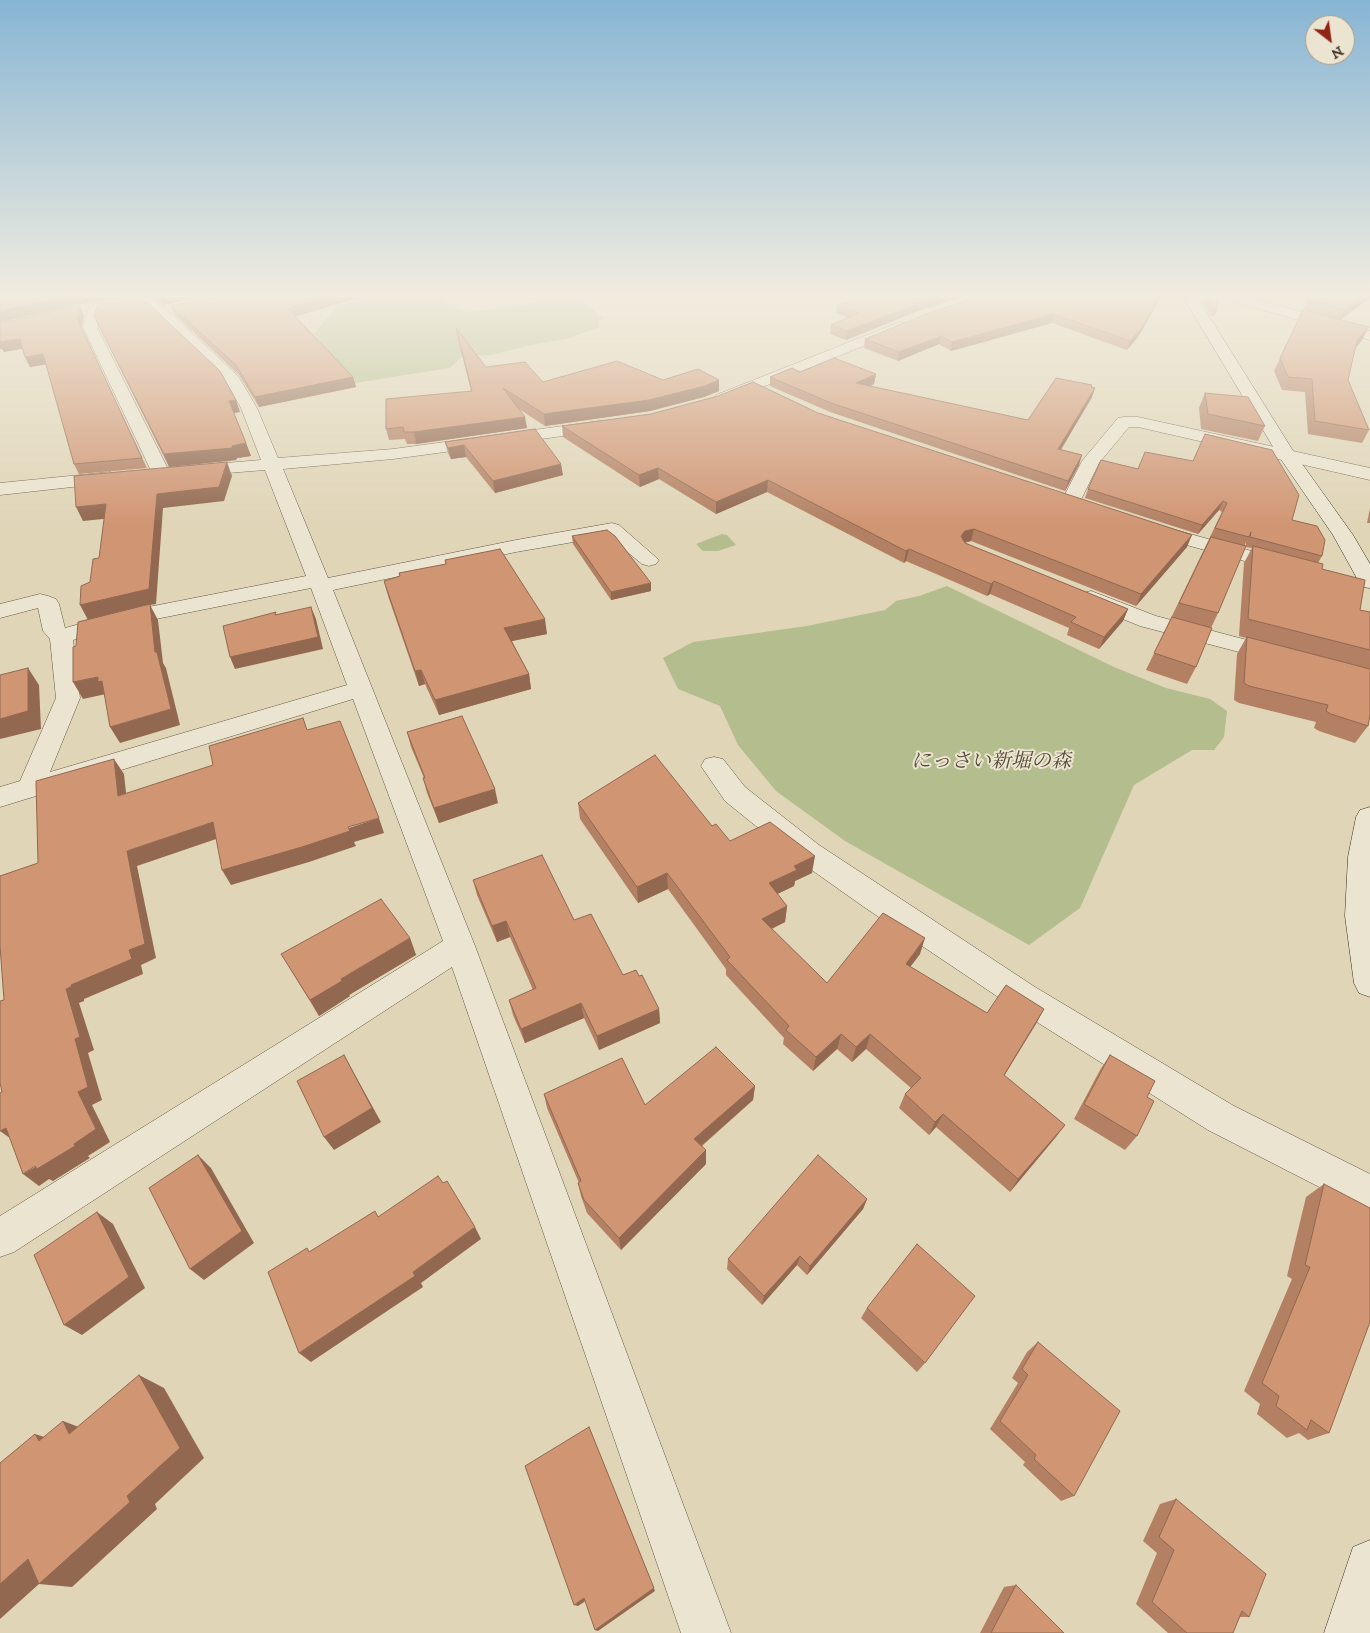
<!DOCTYPE html>
<meta charset="utf-8">
<style>
body{margin:0}
#map{position:relative;width:1370px;height:1633px;overflow:hidden;background:#e0d5b7;font-family:"IM FELL DW Pica",serif}
canvas{display:block}
.north{position:absolute;left:1305px;top:15px;width:50px;height:50px;box-sizing:border-box;background:#ebe4d0;border:1px solid #a59b8a;border-radius:50%;rotate:150deg;font-size:14px;font-weight:700;line-height:20px;text-align:center;color:#3c2d20}
.north::after{content:'';display:block;margin:auto;width:18px;height:22px;background:#8f2418;clip-path:polygon(50% 0,100% 100%,50% 72%,0 100%)}
</style>
<div id="map">
<canvas width="1370" height="1633"></canvas>
<div class="north">N</div>
</div>
<script>
const g = document.querySelector('canvas').getContext('2d');
g.lineJoin = 'round';
function fillPath(path, color) { g.fillStyle = color; g.fill(path, 'evenodd'); }
const shape = rows => new Path2D(rows.map(r => 'M' + r).join(''));
function trace(path, color, width, dash) { g.strokeStyle = color; g.lineWidth = width; g.lineCap = dash ? 'butt' : 'round'; g.setLineDash(dash || []); g.stroke(path); }
function drawText(font, color, halo, rows, align = 'center') {
  g.font = font + ' "IM FELL DW Pica","Noto Serif JP",serif'; g.lineWidth = 4; g.setLineDash([]); g.textBaseline = 'middle'; g.strokeStyle = halo; g.fillStyle = color; for (const [text, x, y, turn = 0] of rows) {
    g.save(); g.translate(x, y); g.rotate((+turn || 0) * Math.PI / 180); g.textAlign = isNaN(turn) ? turn : align; if (halo) g.strokeText(text, 0, 0); g.fillText(text, 0, 0); g.restore();
  }
}
const green = shape([
 [362,297,443,297,447,304,468,312,527,304,564,297,575,297,605,318,598,321,600,327,569,338,526,346,491,355,463,356,450,368,355,383,314,334,334,309],
 [722,534,727,535,736,545,718,551,703,551,696,544],
 [947,586,1114,667,1166,688,1210,699,1227,711,1224,737,1214,750,1192,750,1134,785,1080,908,1029,945,845,841,776,791,738,745,720,706,678,689,663,658,693,642,807,626,885,610,896,601,919,596]
]);
const street = shape([
 [132,297,148,297,166,309,238,376,257,408,278,458,393,449,600,421,606,422,609,426,606,430,600,431,393,459,283,469,328,578,516,540,612,523,619,525,659,560,656,564,649,566,642,564,608,536,516,552,333,590,475,946,731,1633,681,1633,452,967,14,1252,0,1257,0,1216,443,941,353,699,0,807,0,787,20,781,56,698,50,639,43,631,38,608,0,618,0,604,40,594,48,596,56,599,59,604,65,628,123,612,306,576,265,470,190,476,184,475,181,471,184,467,190,466,261,460,241,408,226,382,156,315,132,297],
 [311,588,347,685,50,772,80,698,73,640,126,625,311,588],
 [1225,297,1248,297,1370,331,1370,340,1227,300,1225,297],
 [96,303,103,307,97,327,170,473,167,477,161,478,155,477,152,473,83,327,89,307,96,303],
 [900,322,905,323,907,326,905,329,728,401,716,401,714,398,716,395,900,322],
 [1124,417,1138,417,1370,468,1370,480,1138,427,1129,427,1099,463,1078,506,1071,508,1064,506,1061,502,1082,461,1118,418,1124,417],
 [110,472,117,474,119,478,117,482,0,495,0,483,110,472],
 [1154,524,1291,562,1294,566,1291,570,1284,572,1147,534,1144,530,1147,526,1154,524],
 [1091,591,1156,616,1285,650,1289,655,1285,660,1277,662,1140,626,1083,603,1080,598,1083,593,1091,591],
 [714,757,723,759,745,787,819,845,1035,987,1234,1106,1370,1174,1370,1213,1208,1130,1013,1007,864,907,799,861,725,801,701,766,705,759,714,757]
]);
const secondary = shape([
 [1183,297,1197,297,1295,454,1353,535,1370,564,1370,588,1362,587,1359,582,1333,535,1278,455,1183,297],
 [1370,807,1370,997,1359,993,1354,983,1345,916,1348,857,1356,817,1360,810,1370,807],
 [1370,1540,1370,1633,1324,1633,1353,1547,1370,1540]
]);
const wall = shape([
 [115,297,240,412,234,413,251,456,237,458,236,460,169,467,94,316,99,301,0,322],
 [151,297,202,297,163,305],
 [214,297,358,297,358,298,295,316,353,377,356,387,259,407,239,375,175,315,171,306],
 [1161,297,1138,337,1127,350,1052,323,951,351,939,344,898,361,864,348,865,339],
 [1199,297,1218,297,1217,310,1214,317,1211,316],
 [1309,297,1370,297,1340,320,1362,340,1356,347,1348,380,1369,430,1362,443,1308,434,1305,392,1282,390,1274,371],
 [837,305,913,313,846,340,830,334,831,325,848,318,836,313],
 [84,315,81,328,147,468,79,474,74,464,46,364,30,367,25,357,22,349,4,352,2,349,0,349,0,323],
 [456,328,486,367,543,382,663,380,719,380,719,391,704,397,650,411,545,426,519,409,527,428,416,444,407,444,405,439,389,440,386,429,471,391,458,339],
 [800,372,876,374,874,384,870,386,1028,420,1092,385,1092,397,1061,450,1079,465,1065,491,830,412,770,386,770,377],
 [1205,393,1265,426,1258,441,1201,429,1199,408],
 [818,413,1187,547,1136,606,971,541,965,543,1128,609,1123,621,1099,649,1067,635,1069,628,990,594,987,596,906,561,904,563,767,492,716,514,659,479,640,487,563,437,562,426],
 [535,429,563,475,495,493,466,457,451,459,448,453,445,442],
 [1101,460,1292,520,1322,556,1318,563,1322,569,1360,610,1370,612,1370,715,1368,726,1355,743,1319,731,1314,728,1316,722,1239,703,1234,700,1237,654,1246,638,1239,636,1244,563,1252,548,1246,547,1246,542,1218,613,1211,628,1196,667,1187,684,1146,670,1222,512,1219,510,1198,534,1085,498,1088,489],
 [1370,508,1370,523,1367,523],
 [572,536,651,591,611,600,573,544],
 [445,560,547,634,512,641,529,674,531,689,439,715,425,684,419,686,388,596,384,581,446,564],
 [407,732,498,803,439,823,427,793,423,778,424,778,411,747],
 [578,803,712,826,730,841,812,873,795,881,794,886,777,894,787,906,785,922,772,929,827,983,920,954,910,967,987,1013,1044,1009,1004,1076,1065,1125,1055,1138,1010,1192,936,1127,929,1135,899,1108,905,1094,911,1088,866,1049,852,1062,837,1049,813,1071,783,1044,784,1038,726,975,726,969,668,889,638,903,580,819],
 [473,880,574,920,623,975,659,1009,660,1023,599,1050,584,1018,525,1043,513,1015,509,1000,533,990,510,937,497,942,477,895],
 [410,938,416,955,349,995,350,996,319,1016,281,954],
 [1110,1055,1147,1097,1137,1136,1125,1150,1074,1119,1100,1070],
 [755,1086,753,1100,702,1146,706,1164,621,1250,587,1213,581,1196,578,1183,579,1183,547,1108,544,1094,645,1105],
 [1324,1184,1329,1433,1308,1440,1299,1433,1287,1438,1257,1414,1260,1404,1244,1391,1292,1279,1287,1276,1306,1197],
 [867,1199,863,1209,807,1275,797,1265,762,1305,727,1269,728,1259],
 [867,1308,925,1363,917,1372,861,1318],
 [1038,1342,1074,1496,1061,1501,1023,1465,1025,1462,990,1429,1018,1383,1012,1378,1027,1352],
 [1176,1499,1249,1617,1239,1617,1233,1633,1168,1633,1136,1604,1157,1553,1143,1541,1160,1504],
 [1016,1585,1064,1633,980,1633,1004,1587]
]);
const shadedWall = shape([
 [68,297,115,297,0,322,0,311],
 [160,297,202,297,163,305],
 [327,297,358,297,358,298,290,318,288,309],
 [937,297,961,297,913,313,846,340,847,331,915,305],
 [1160,297,1161,297,1138,337,1127,350,1130,341],
 [1362,297,1370,297,1370,298,1339,321,1344,310],
 [80,306,84,315,81,328,77,318],
 [1054,314,1052,323,951,351,952,342],
 [1369,327,1362,340,1351,353,1357,340],
 [941,336,939,344,898,361,899,352],
 [20,339,24,348,4,352,2,349,0,349,0,342],
 [43,354,48,364,30,367,25,357],
 [876,374,874,384,855,392,856,383],
 [353,377,356,387,259,407,255,397],
 [719,380,719,391,704,397,650,411,545,426,544,414],
 [1095,388,1092,397,1055,459,1058,449],
 [236,400,240,412,233,413,229,401],
 [525,417,527,428,416,444,414,432],
 [246,443,251,456,237,458,236,460,169,467,164,454,232,446],
 [464,445,466,457,451,459,448,448],
 [1082,455,1079,465,1065,491,1068,481],
 [227,462,232,476,224,501,163,508,156,604,150,605,158,620,163,663,166,668,180,725,120,743,110,727,171,709,88,620,80,605,157,494],
 [561,464,563,475,495,493,493,481],
 [658,468,659,479,640,487,639,475],
 [768,480,767,492,716,514,716,502],
 [1223,501,1219,510,1198,534,1202,525],
 [106,504,113,518,83,521,76,507],
 [974,529,971,541,962,543,961,536,965,531],
 [1192,535,1187,547,1136,606,1141,594],
 [909,549,906,561,904,563,906,551],
 [994,581,990,594,987,596,991,584],
 [651,583,651,591,611,600,611,592],
 [311,607,316,619,323,649,235,669,230,657],
 [1128,609,1123,621,1099,649,1104,637],
 [545,619,547,634,507,642,504,628],
 [28,668,39,685,41,729,0,739,0,719],
 [421,670,425,684,419,686,415,671],
 [529,674,531,689,439,715,435,700],
 [98,677,102,681,106,694,83,699,73,682],
 [114,759,124,774,128,811,118,796],
 [495,789,498,803,439,823,434,808],
 [379,818,384,833,354,842,356,846,309,862,231,885,222,870],
 [213,822,222,837,137,866,156,958,141,965,143,974,84,999,84,1001,79,1003,94,1050,88,1053,102,1100,92,1105,110,1142,88,1156,90,1158,53,1181,49,1179,39,1186,23,1174,74,1144,78,1092,75,1039,66,989,71,985,129,950,127,851],
 [815,856,812,873,795,881,794,886,767,899,769,883,794,866],
 [667,873,668,889,638,903,637,887],
 [787,906,785,922,760,934,762,919],
 [506,921,510,937,497,942,492,926],
 [410,938,416,955,349,995,350,996,319,1016,310,1000,341,979],
 [925,938,920,954,901,979,906,964],
 [581,1003,584,1018,525,1043,521,1029],
 [659,1009,660,1023,599,1050,597,1036],
 [1044,1009,1036,1024,996,1089,1004,1075],
 [841,1034,837,1049,813,1071,816,1057],
 [870,1034,866,1049,852,1062,856,1047],
 [344,1055,381,1122,334,1150,324,1137],
 [755,1086,753,1100,694,1152,694,1139],
 [943,1114,936,1127,929,1135,935,1122],
 [1065,1125,1055,1138,1010,1192,1018,1179],
 [6,1128,17,1143,0,1131],
 [706,1150,706,1164,621,1250,619,1238],
 [198,1155,211,1168,254,1243,204,1280,190,1269],
 [867,1199,863,1209,807,1275,810,1266],
 [97,1212,113,1224,145,1288,82,1335,64,1325],
 [475,1227,481,1239,421,1283,423,1287,311,1362,299,1353,413,1272],
 [800,1256,797,1265,762,1305,764,1296],
 [139,1375,164,1388,204,1458,155,1504,157,1509,72,1587,39,1584,0,1619,0,1584,28,1559,127,1496],
 [63,1421,92,1432,69,1434],
 [589,1427,655,1591,598,1631,595,1630],
 [35,1434,66,1444,39,1441],
 [584,1598,587,1600,578,1606,574,1605]
]);
const building = shape([
 [0,297,68,297,0,311,0,297],
 [116,297,138,297,150,305,220,371,236,400,229,401,246,443,232,446,232,448,164,454,94,316,99,301,116,297],
 [214,297,327,297,288,309,353,377,255,397,236,365,171,306,214,297],
 [866,297,937,297,915,305,847,331,831,325,859,313,837,305,866,297],
 [977,297,1160,297,1142,328,1130,341,1054,314,952,342,941,336,899,352,865,339,926,314,977,297],
 [1206,297,1218,297,1217,310,1214,309,1206,297],
 [1309,297,1362,297,1344,310,1308,300,1309,297],
 [80,306,77,318,142,458,74,464,43,354,25,357,20,339,0,342,0,323,80,306],
 [1303,310,1369,327,1357,340,1348,380,1369,430,1315,421,1312,379,1288,377,1280,358,1303,310],
 [456,328,486,367,525,362,543,382,617,361,663,380,698,369,719,380,705,386,649,400,544,414,503,388,525,417,414,432,404,432,403,427,386,429,386,399,472,391,456,328],
 [834,358,876,374,856,383,1028,420,1056,378,1092,385,1091,387,1095,388,1058,449,1082,455,1068,481,831,403,770,377,792,368,800,372,834,358],
 [753,382,818,413,1192,535,1141,594,974,529,965,531,961,536,965,543,1128,609,1104,637,1071,622,1076,617,994,581,991,584,909,549,906,551,768,480,716,502,658,468,639,475,562,426,651,414,718,396,753,382],
 [1205,393,1248,397,1265,426,1208,414,1205,393],
 [535,429,561,464,493,481,464,445,448,448,445,442,535,429],
 [1205,434,1272,450,1299,495,1292,520,1317,526,1325,540,1322,556,1250,537,1251,532,1249,537,1215,528,1227,503,1223,501,1202,525,1088,489,1101,460,1138,469,1145,452,1193,461,1205,434],
 [227,462,219,487,157,494,149,589,80,605,81,586,90,582,93,559,99,558,106,504,76,507,74,476,227,462],
 [607,530,615,536,651,583,611,592,572,536,607,530],
 [1211,537,1246,546,1218,613,1179,603,1211,537],
 [1253,546,1323,564,1322,569,1365,580,1360,610,1370,612,1370,650,1248,619,1253,546],
 [500,549,545,619,504,628,529,674,435,700,421,670,415,671,384,581,400,576,399,573,446,564,445,560,500,549],
 [150,604,155,652,157,652,171,709,110,727,102,681,98,682,98,677,73,682,73,647,76,646,78,622,150,604],
 [311,607,318,637,230,657,223,626,276,612,275,615,311,607],
 [1172,617,1212,628,1196,667,1154,653,1172,617],
 [1247,637,1370,669,1370,715,1368,726,1331,714,1326,711,1328,705,1249,686,1244,683,1247,637],
 [28,668,28,711,0,719,0,675,28,668],
 [462,716,495,789,434,808,423,778,425,778,407,732,462,716],
 [303,718,307,730,340,721,379,818,348,827,350,831,302,847,222,870,213,822,127,851,145,944,129,950,132,959,71,985,71,987,66,989,80,1037,75,1039,88,1087,78,1092,96,1129,74,1144,75,1146,37,1169,35,1166,23,1174,6,1128,0,1131,0,1093,2,1092,0,1083,0,1001,4,1000,0,946,0,876,38,863,36,781,114,759,118,796,213,765,209,746,303,718],
 [655,755,712,826,716,824,730,841,770,822,815,856,794,866,797,870,769,883,787,906,762,919,827,983,883,913,925,938,906,964,987,1013,1006,985,1044,1009,1004,1075,1065,1125,1018,1179,943,1114,935,1122,905,1094,921,1078,870,1034,856,1047,841,1034,816,1057,786,1030,789,1026,727,960,730,957,667,873,637,887,578,803,655,755],
 [542,855,574,920,591,914,623,975,636,970,639,976,642,975,659,1009,597,1036,581,1003,521,1029,509,1000,536,988,506,921,492,926,473,880,542,855],
 [381,899,410,938,341,979,342,981,310,1000,281,954,381,899],
 [716,1047,755,1086,694,1139,706,1150,619,1238,584,1200,578,1183,581,1181,544,1094,622,1058,645,1105,716,1047],
 [344,1055,372,1108,324,1137,297,1081,344,1055],
 [1110,1055,1155,1081,1147,1097,1154,1101,1137,1136,1084,1104,1110,1055],
 [198,1155,242,1231,190,1269,149,1188,198,1155],
 [818,1155,867,1199,810,1266,800,1256,764,1296,728,1259,818,1155],
 [438,1176,443,1183,447,1181,475,1227,413,1272,415,1276,299,1353,268,1272,307,1248,309,1252,375,1211,378,1217,438,1176],
 [1324,1184,1370,1208,1370,1322,1329,1433,1311,1420,1307,1430,1276,1406,1279,1396,1262,1383,1310,1267,1305,1265,1324,1184],
 [97,1212,129,1277,64,1325,34,1255,97,1212],
 [917,1244,975,1296,925,1363,867,1308,917,1244],
 [1038,1342,1120,1411,1074,1496,1034,1459,1036,1455,1000,1421,1028,1375,1022,1369,1038,1342],
 [139,1375,180,1448,127,1496,130,1502,39,1584,28,1559,0,1584,0,1463,35,1434,39,1441,63,1421,69,1434,139,1375],
 [589,1427,654,1588,595,1630,584,1598,574,1605,525,1466,589,1427],
 [1176,1499,1266,1574,1249,1617,1242,1611,1233,1633,1187,1633,1152,1602,1174,1550,1159,1537,1176,1499],
 [1016,1585,1064,1633,991,1633,1016,1585]
]);
const parkNames = [
 ["にっさい新堀の森",991,763]
];
fillPath(green, '#b3bd8d');
trace(street, '#655746', 1);
trace(secondary, '#3c2d20', 1);
fillPath(street, '#ebe4d0');
fillPath(secondary, '#ebe4d0');
fillPath(wall, '#b38063');
fillPath(shadedWall, '#926850');
fillPath(building, '#d09573');
trace(building, '#926850', 1);
const sky = g.createLinearGradient(0, 0, 0, 526);
sky.addColorStop(0, '#87b5d4');
sky.addColorStop(0.56, '#f1ecdf');
sky.addColorStop(1, '#f1ecdf00');
g.fillStyle = sky;
g.fillRect(0, 0, 1370, 526);
drawText('italic 20px', '#544a36', '#ebe4d0', parkNames);
</script>
